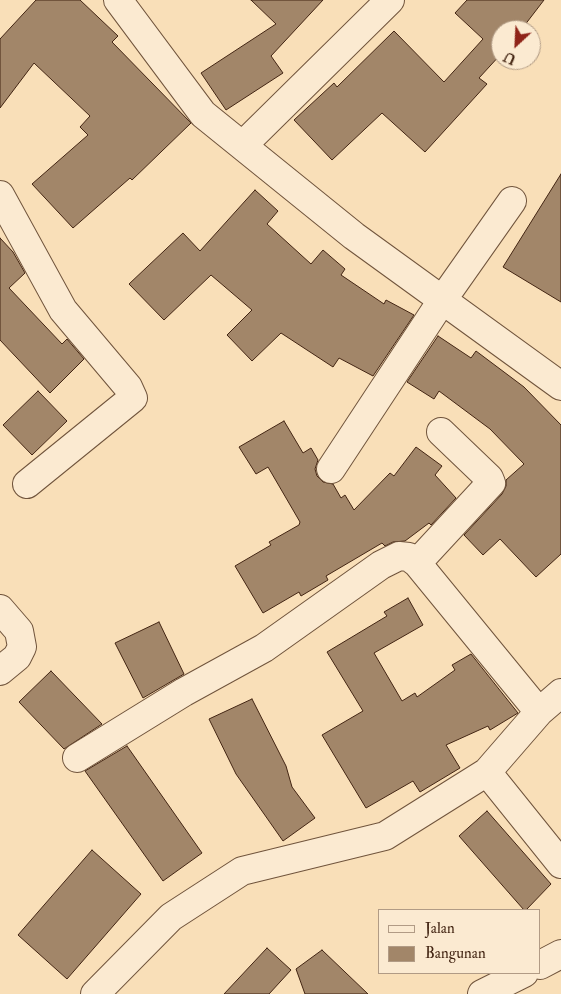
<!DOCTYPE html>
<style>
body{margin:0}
#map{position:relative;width:561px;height:994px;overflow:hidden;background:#f9dfb8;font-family:"IM FELL Double Pica",serif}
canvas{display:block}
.legend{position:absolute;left:378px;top:909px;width:162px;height:65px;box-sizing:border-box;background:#fbead1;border:1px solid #b19b85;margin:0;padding:6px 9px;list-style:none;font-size:15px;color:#432513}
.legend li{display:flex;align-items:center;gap:10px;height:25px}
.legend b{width:25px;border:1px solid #b19b85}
.north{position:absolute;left:491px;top:20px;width:50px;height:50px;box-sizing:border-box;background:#fbead1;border:1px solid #b19b85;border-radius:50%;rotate:205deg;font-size:14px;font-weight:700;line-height:20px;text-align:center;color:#432513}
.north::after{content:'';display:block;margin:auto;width:18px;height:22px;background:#8f2418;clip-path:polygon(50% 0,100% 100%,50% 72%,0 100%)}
</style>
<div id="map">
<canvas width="561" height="994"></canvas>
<ul class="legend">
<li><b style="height:6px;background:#fbead1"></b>Jalan</li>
<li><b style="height:14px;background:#a28669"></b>Bangunan</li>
</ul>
<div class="north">U</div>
</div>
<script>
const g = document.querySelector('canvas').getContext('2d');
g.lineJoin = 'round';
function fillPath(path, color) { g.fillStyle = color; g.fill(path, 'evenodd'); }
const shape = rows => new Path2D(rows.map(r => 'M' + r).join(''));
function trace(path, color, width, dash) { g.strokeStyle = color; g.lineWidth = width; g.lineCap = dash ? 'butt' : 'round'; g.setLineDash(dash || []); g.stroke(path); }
const building = shape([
 [36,0,80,0,118,36,112,42,191,123,132,180,130,178,73,228,32,184,88,135,80,127,90,116,34,63,0,108,0,39,36,0],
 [251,0,323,0,271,56,283,73,226,110,201,73,276,24,251,0],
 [467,0,544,0,521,30,501,30,501,54,479,78,487,84,425,152,382,113,332,160,294,120,334,83,337,87,394,31,444,82,483,39,455,13,467,0],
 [561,174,561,302,503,267,561,174],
 [255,190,278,211,267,224,311,264,323,250,345,269,341,275,384,304,386,300,414,315,373,376,339,358,333,367,281,333,252,361,227,335,252,310,211,275,164,320,129,284,183,233,200,251,255,190],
 [0,238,13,252,25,273,9,288,62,344,67,339,84,359,50,393,0,340,0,238],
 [438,336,471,358,476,351,524,387,561,425,561,554,536,577,500,539,483,555,464,535,502,494,506,486,506,480,524,464,490,429,439,391,434,399,407,382,438,336],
 [38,391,67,421,32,455,3,425,38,391],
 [284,421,303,453,311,448,318,460,315,469,317,476,323,482,333,484,341,498,345,495,354,510,390,473,394,476,416,447,442,466,435,475,456,498,431,525,429,523,405,541,393,542,385,546,382,543,326,576,328,580,301,596,299,592,263,613,235,566,271,545,269,542,299,525,300,522,268,467,256,474,239,447,284,421],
 [408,598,423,625,374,653,402,701,415,693,417,697,455,670,452,665,471,654,518,713,490,730,488,726,446,745,460,768,420,792,413,781,366,808,322,735,363,711,327,652,387,616,384,612,408,598],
 [159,622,184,674,143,698,115,643,159,622],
 [51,671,102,724,64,749,19,702,51,671],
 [252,699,286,766,292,787,315,818,283,841,236,774,209,719,252,699],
 [127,746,202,853,163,881,85,771,127,746],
 [487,811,551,884,526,910,524,910,459,836,487,811],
 [92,850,141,894,67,979,18,935,92,850],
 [267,948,291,970,269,994,224,994,267,948],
 [322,950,368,994,305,994,296,969,322,950]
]);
const minor = shape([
 [118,0,203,114,354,236,561,386],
 [243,145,390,0],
 [0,195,63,310,128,387,133,398,27,484],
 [331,469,443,299,512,201],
 [417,563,491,483,489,478,441,432],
 [0,609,19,631,22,647,17,657,0,671],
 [77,758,184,692,264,648,381,565,399,556,409,557,417,563,539,712],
 [487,772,561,864],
 [540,965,561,954],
 [95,994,171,917,242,871,385,836,487,772,539,712,561,693],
 [482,994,524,973]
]);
fillPath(building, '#a28669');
trace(building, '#432513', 1);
trace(minor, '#70543c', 30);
trace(minor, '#fbead1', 28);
</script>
